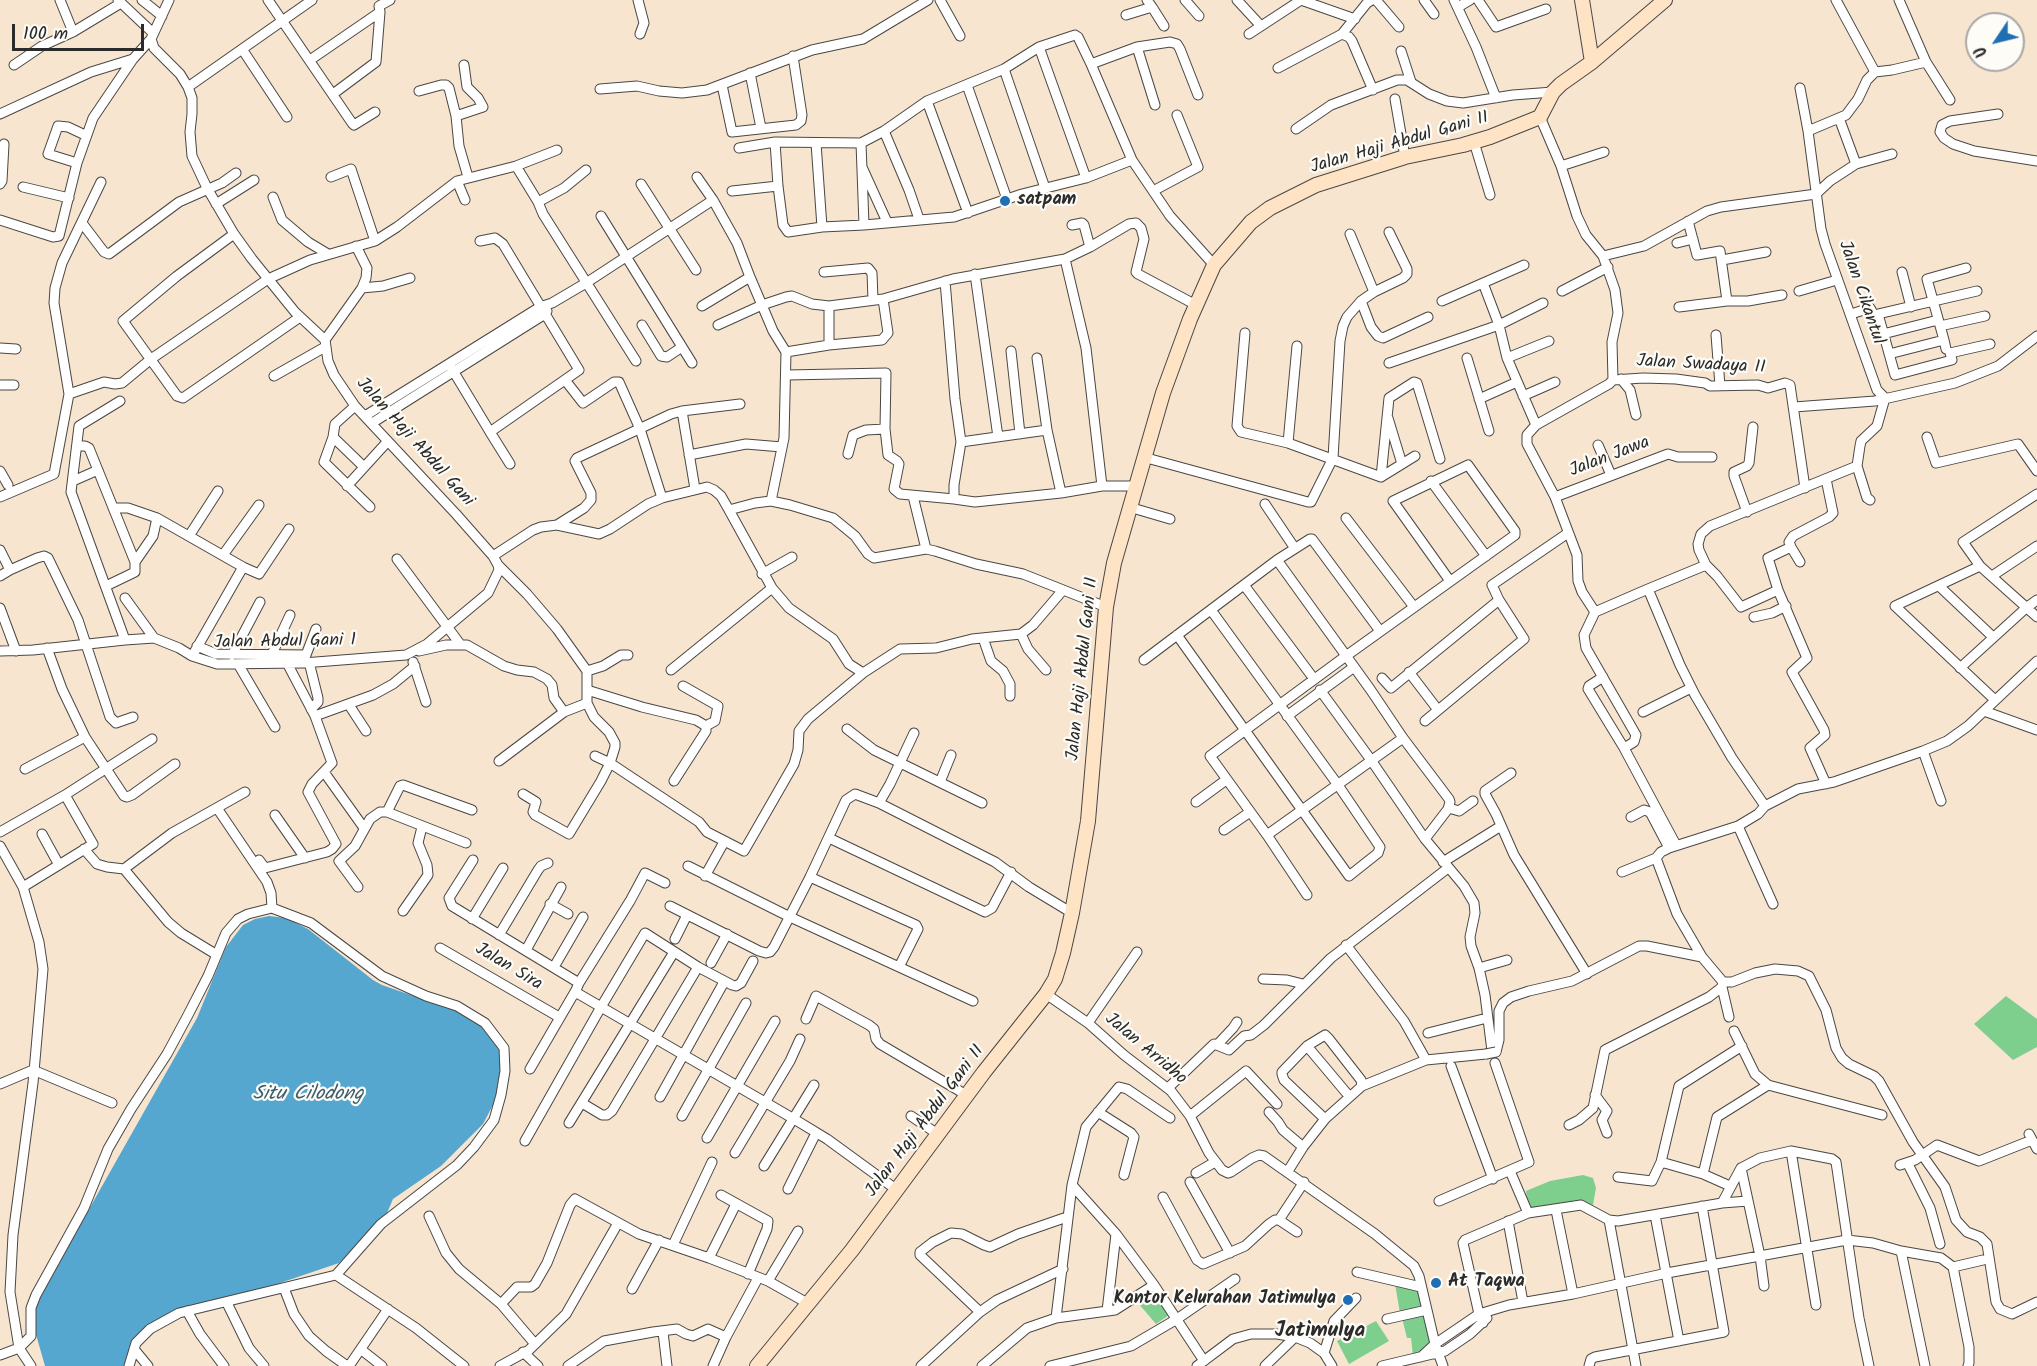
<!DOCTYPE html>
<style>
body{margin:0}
#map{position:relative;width:2037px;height:1366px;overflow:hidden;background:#f7e5d0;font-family:Kalam,sans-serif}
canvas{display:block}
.north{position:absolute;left:1965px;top:12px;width:60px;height:60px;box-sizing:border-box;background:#fdfcf7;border:2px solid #a9a8a5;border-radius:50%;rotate:235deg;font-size:16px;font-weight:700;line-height:24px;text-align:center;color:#2b2b2b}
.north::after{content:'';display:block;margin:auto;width:21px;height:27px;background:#1f6fb2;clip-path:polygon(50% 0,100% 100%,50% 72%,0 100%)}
.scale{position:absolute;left:12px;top:24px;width:132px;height:27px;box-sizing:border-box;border:3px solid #2b2b2b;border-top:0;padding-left:8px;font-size:18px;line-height:21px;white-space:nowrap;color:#2b2b2b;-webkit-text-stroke:4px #fdfcf7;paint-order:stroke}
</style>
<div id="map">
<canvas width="2037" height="1366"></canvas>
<div class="north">U</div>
<div class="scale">100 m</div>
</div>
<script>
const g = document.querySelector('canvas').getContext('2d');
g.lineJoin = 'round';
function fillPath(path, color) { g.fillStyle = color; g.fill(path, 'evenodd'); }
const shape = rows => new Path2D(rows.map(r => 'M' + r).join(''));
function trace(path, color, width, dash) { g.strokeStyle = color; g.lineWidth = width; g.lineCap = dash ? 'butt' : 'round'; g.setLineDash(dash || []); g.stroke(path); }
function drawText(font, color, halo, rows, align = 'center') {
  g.font = font + ' Kalam,sans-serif'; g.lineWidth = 4.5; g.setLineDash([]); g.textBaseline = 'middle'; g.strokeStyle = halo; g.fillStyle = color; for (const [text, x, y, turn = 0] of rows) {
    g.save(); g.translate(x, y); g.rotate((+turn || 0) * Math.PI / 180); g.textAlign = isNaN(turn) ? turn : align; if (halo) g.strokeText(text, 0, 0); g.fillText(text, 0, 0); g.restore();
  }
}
const green = shape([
 [2006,996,2037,1019,2037,1047,2013,1060,1974,1024],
 [1583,1175,1593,1178,1596,1188,1593,1205,1582,1202,1531,1209,1527,1201,1526,1191,1550,1181],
 [1395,1284,1420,1289,1424,1308,1400,1313],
 [1152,1292,1169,1315,1156,1324,1139,1304],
 [1425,1314,1432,1342,1419,1355,1413,1356,1411,1338,1407,1338,1402,1318],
 [1376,1321,1389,1341,1349,1364,1337,1341]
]);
const water = shape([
 [269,916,286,918,308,929,373,980,382,985,454,1010,476,1021,492,1036,502,1050,501,1082,493,1105,483,1124,441,1166,393,1199,387,1213,339,1263,147,1328,127,1366,45,1366,35,1331,34,1313,36,1303,197,1018,226,947,243,925,255,919]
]);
const street = shape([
 [60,0,73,32],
 [118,0,153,33],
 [142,0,162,16],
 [169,0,151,39,154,48,180,74,188,87,192,98,192,114,190,132,192,156,207,188,234,234,252,259,295,312,325,340,328,361,334,375,355,406,456,514,493,556,498,565,527,594,557,629,587,671,587,703,594,717,609,732,615,743,615,747,610,763,601,781,569,834,535,815,533,812,536,802,523,794],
 [268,0,352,123,354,125,375,112],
 [638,0,644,23,640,34],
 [940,0,960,36],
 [1185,0,1199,16],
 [1237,0,1261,26],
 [1301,0,1355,19],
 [1376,0,1399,27],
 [1424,0,1434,14],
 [1454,0,1476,47,1496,98],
 [1478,0,1496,27,1546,9],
 [1836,0,1875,72,1892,70,1926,62],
 [1899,0,1926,62,1950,100],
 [1152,7,1164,26],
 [1458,7,1470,0],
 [1126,15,1152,7,1147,0],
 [1249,34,1301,0],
 [1342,34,1367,3,1372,0],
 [1137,47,1155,105],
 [242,49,287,117],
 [1401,51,1411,82],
 [310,60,380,12,379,6,390,0],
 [1091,64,1137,47,1170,42,1177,44,1180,49,1198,95],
 [14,65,42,46,73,32,121,3],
 [1278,68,1342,34,1349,37,1352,41,1373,90],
 [1004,69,1045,188],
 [750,73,761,128],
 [722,85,732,132,796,125,801,121,802,115,793,56],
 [967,85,1007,199],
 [188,87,312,0],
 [1800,88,1808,131,1821,229,1825,244,1877,390,1885,398],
 [600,89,637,86,659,91,682,93,707,90,812,50,863,39,928,0],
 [419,91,441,85,446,85,449,88,456,116,459,146,468,177],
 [333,94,376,62,380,12],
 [1395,99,1405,157],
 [927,101,968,213],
 [0,114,91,72,133,59],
 [1998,114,1950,121,1942,125,1940,132,1944,138,1953,144,1974,151,2037,161],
 [456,116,483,107,478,98,467,87,464,65],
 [1540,117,1561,166,1577,216,1586,235,1603,256,1615,290,1618,313,1612,342,1613,380],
 [1839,118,1856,164],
 [1296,129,1331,105,1397,80,1407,80,1429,94,1447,101,1463,103,1513,95,1553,92],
 [1808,131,1846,115,1858,99,1867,80,1875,72],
 [775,142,778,186,783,225,788,232,822,227,864,225,954,217,1022,194,1086,178,1132,160,1170,216,1214,265],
 [1474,142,1490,195],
 [816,143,822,227],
 [861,143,864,225],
 [739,148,775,142,861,143,884,131],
 [77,163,48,154,58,126,68,127,85,135],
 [516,166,538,202,543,214,636,361],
 [1561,166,1604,152],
 [862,167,887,222],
 [331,177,351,169,375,241],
 [697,177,713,200],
 [1086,178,1039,47,1075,35,1078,37,1091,64,1132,160],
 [457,181,465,200],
 [0,184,2,181,4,144],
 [641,184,696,270],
 [23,187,69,198],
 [732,191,778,186],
 [1153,191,1198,167,1177,115],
 [1816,194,1830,181,1856,164,1892,154],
 [273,197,282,220,308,242,328,254],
 [538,202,564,188,586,170],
 [216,204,254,180],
 [601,216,692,363],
 [919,219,909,190,884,131,927,101,1004,69,1039,47],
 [0,220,53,237,59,236,77,163,93,118,133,59,151,39],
 [1688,221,1697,255,1720,251,1727,301,1748,301,1782,295],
 [82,223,104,252,109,254,179,202,222,183,236,173],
 [1072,225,1082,223,1084,225,1090,247],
 [234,234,177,276,123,321,177,396,183,398,300,317],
 [1350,234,1374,292],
 [1677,243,1693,239],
 [1603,256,1644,246,1707,211,1721,207,1816,194],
 [1065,259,1090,247,1129,224,1136,223,1141,228,1144,239,1136,272,1138,274,1196,305],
 [1722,260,1766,252],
 [824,272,868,268,872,273,873,300],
 [1902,272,1911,307],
 [975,274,998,437],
 [1483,283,1499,325,1507,358,1536,425],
 [362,288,383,286,410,278],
 [1562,291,1608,267],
 [1799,291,1837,280],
 [1361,301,1371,327,1378,336,1383,338,1428,317],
 [1442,301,1524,265],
 [702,306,750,277,773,331,786,352,784,438,771,501],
 [829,306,829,345],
 [1679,307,1727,301],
 [1851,314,1870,308,1874,315,1878,314,1977,291],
 [1878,314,1895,375,1952,360,1950,353,1990,344],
 [642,325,661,356,667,357,682,347],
 [718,325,762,305,786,297,792,296,812,304,829,306,883,299,953,279,1065,259,1086,348,1102,486],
 [1940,326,1985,316],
 [1245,333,1237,426,1241,432,1288,443,1381,477,1415,456],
 [1883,334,1938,320],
 [1716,335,1720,386],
 [325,340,362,288,366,278,367,268,356,246],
 [1944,340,1927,279,1966,268],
 [0,348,16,349],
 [1011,351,1020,434],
 [786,352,829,345,882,340,888,333,883,299],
 [1889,354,1944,340,1946,349],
 [1037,358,1047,430,1061,493,1102,486,1135,486],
 [1467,358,1489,431],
 [1507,358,1549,341],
 [1389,363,1499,325,1543,303],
 [449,364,490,432,579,370,503,244,495,238,480,241],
 [787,375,886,373,885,429,888,455,897,461,899,464,894,489,900,494,954,499,954,485,961,442,955,399,945,281],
 [274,376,325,347],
 [1621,379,1630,390,1636,415],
 [565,380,583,403,614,382,619,382,640,429,662,498],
 [1613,380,1643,378,1676,379,1705,383,1710,386,1758,385,1768,388,1785,383,1790,385,1805,488],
 [0,385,14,385],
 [69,394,104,382,115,384,122,383,151,359,268,279,310,260,375,241,397,227,457,181,516,166,557,150],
 [1523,396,1555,382],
 [1479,399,1517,382],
 [120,401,79,426,71,492,125,640],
 [355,406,335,424,333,437,324,462,370,507],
 [1794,407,1875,401,1955,383,1998,366,2037,336],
 [682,411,740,404],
 [365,416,540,307,552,303,586,283,713,200,737,243,750,277],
 [1388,418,1402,464],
 [372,423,545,314,547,311],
 [490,432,510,464],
 [333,437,364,467],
 [1927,437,1936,463,2018,444,2037,471],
 [961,442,1047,430],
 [1288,443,1297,346],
 [1598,445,1611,475],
 [77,446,85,446,89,448,135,562,135,572,106,586],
 [848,454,853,435,866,430,885,429],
 [689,455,746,444,782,447],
 [1143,457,1308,502,1311,502,1333,458,1340,341,1343,326,1347,317,1361,301,1374,292,1403,278,1407,274,1407,269,1389,232],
 [0,471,8,485],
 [1381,477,1389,398,1414,382,1417,383,1440,459],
 [73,481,98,470],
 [1431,481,1486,556],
 [347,486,388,441],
 [2037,494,1963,542,1980,566,2037,617],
 [913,496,926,549],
 [0,497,54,474,69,394,54,303,55,288,62,263,101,182],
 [1555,497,1668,454,1678,457,1712,457],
 [954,499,975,502,1061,493],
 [1870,500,1867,498,1857,466,1860,446,1861,441,1877,426,1885,398],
 [1265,504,1294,547],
 [1129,507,1170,519],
 [113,508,128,508,157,518,243,567,259,574,289,529],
 [729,510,772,588,789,608,833,639,849,664,863,673],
 [1747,512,1734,476,1734,472,1747,466,1749,463,1753,427],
 [1346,518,1414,607],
 [557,525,584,508,591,500,591,493,575,461,577,458,671,414,682,411,695,489],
 [189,536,218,491],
 [1791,547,1800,562],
 [0,550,10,570,0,576],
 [223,555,259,505],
 [493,556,533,530,541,527,557,525,599,534,610,529,648,504,662,498,707,487,714,490,721,496,729,510,755,503,771,501,790,505,833,518,855,536,868,554,874,558,926,549,935,551,976,564,1023,574,1106,607],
 [397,559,460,644],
 [1277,560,1370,689,1403,738,1449,799,1450,802,1448,809,1425,839],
 [135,562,153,536,157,518],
 [1706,565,1717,576,1741,607,1778,590,1807,658,1792,672,1824,730,1825,735,1810,748,1826,784],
 [1980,566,1895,606,1995,700],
 [10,570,37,558,44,556,48,558,78,620,110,717,116,723,133,717],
 [762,574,792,557],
 [1992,576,2037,546],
 [1244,585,1314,679],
 [1939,586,1993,637],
 [1648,589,1706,565,1699,550,1698,544,1701,534,1710,526,1857,466],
 [1778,590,1768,558,1791,547,1789,542,1793,536,1829,517,1833,513,1826,479],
 [125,598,154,638],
 [0,608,16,651],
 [1595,612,1582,592,1578,581,1577,555,1555,497,1527,444,1527,435,1536,425,1609,384,1613,380],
 [1754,617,1772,613,1786,606],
 [1021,634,1028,649,1046,670],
 [1177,635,1349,876,1378,853,1380,847,1338,785,1211,610],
 [983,638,991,661,1003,671,1010,684,1010,696],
 [197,646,216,654,306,655,316,629],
 [47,648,62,689,85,737,124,796,127,797,132,795,175,764],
 [0,651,33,650,125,640,154,638,179,648,192,656,217,664,303,663,406,655,427,644,488,593,499,570,498,565],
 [195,651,243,567],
 [419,651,446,645,467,645,504,666,517,670,534,672,547,679,552,685,554,698,564,712],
 [272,654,290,615],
 [232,655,260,602],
 [1144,660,1277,560,1310,539,1312,539,1380,631],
 [2037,661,1968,726,1947,741,1923,751,1834,782,1798,789,1765,806,1758,814,1738,826,1669,848,1661,852,1656,858,1677,914,1702,957,1723,982,1732,982,1755,973,1775,969,1798,971,1809,976,1826,1010,1836,1048,1842,1058,1849,1064,1874,1076,1879,1081,1913,1142,1945,1187,1956,1220,1967,1232,1980,1237,1987,1244,1996,1302,2000,1309,2012,1314,2037,1302],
 [309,662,318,698,318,702,311,709],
 [413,662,426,702],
 [238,664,275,727],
 [1960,668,2026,608,2037,600],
 [671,670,772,588],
 [587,671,603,666,621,655,628,655],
 [1409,672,1438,710],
 [1603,677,1589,686,1588,689,1624,748,1676,845],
 [1382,678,1391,688,1499,600],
 [683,686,718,706,715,721,706,726],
 [587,690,642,707,696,720,706,726,706,731,674,781],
 [1320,690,1371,760,1425,839,1464,886,1474,903,1475,913,1470,937,1471,946,1479,968,1485,995,1492,1051],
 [349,705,366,731],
 [1984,711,2037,730],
 [1643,712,1691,688],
 [315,716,373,695,393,684,415,666],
 [1287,716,1354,667],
 [1425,721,1524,639,1499,600,1492,585,1568,533],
 [847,729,874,750,982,803],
 [1624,748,1634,742,1636,735,1586,648,1584,635,1595,612,1648,589,1680,665,1695,695,1732,758,1765,806],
 [1923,751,1941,801],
 [595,756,610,763,699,822,707,832,744,851,794,764,798,750,799,731,808,719,863,673,900,649,936,648,972,639,1021,634,1033,625,1063,590],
 [499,761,564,712,587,703],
 [25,769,85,737],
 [324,772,364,828],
 [1511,773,1485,791,1485,794,1496,814,1514,855,1587,974],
 [940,782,951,755],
 [1196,802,1226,780],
 [879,803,890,784,914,733],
 [1449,808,1459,811,1473,801],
 [387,812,400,786,403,785,472,810],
 [275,815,305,858],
 [1631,817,1644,810,1650,812,1669,848],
 [1738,826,1773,904],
 [1224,830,1250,812],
 [0,832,65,795,152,739],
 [42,834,59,865],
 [1267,835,1403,738],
 [829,838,985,912,992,908,1011,872],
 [0,846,23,887,39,942,43,969,33,1083,13,1235,10,1292,19,1348,31,1366],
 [84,849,97,864,107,867,124,869,168,922,181,933,217,955],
 [259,860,265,868,327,852,332,849,336,844,308,792,312,784,332,763,315,716,287,663],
 [473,860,449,898,452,906,579,983,576,990,577,993,794,1119,827,1139,897,1190],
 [1443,862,1501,826],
 [688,866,790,917,899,967,918,929,916,925,810,877],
 [124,869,172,833,245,792],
 [1622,872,1656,858],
 [705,876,724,842],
 [23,887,93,844,65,795],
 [358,887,339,861,355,846,370,819,380,812,387,812,466,843],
 [1307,895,1267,835,1210,756,1346,656,1515,535,1515,531,1468,465,1393,501,1450,581],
 [550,904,568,914],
 [670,906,759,951,766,953,770,952,774,947,810,877,846,800,855,794,879,803,995,862,1029,887,1072,913],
 [403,911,428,875,427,865,418,843,422,827],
 [472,919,503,868],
 [499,935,538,870,541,866,548,863],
 [675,939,687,915],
 [1346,945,1404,1021,1426,1060],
 [440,948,559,1017],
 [526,950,561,887],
 [711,963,727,934],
 [554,967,583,917],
 [899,967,973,1001],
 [1479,968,1507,960],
 [1263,979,1287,980,1303,984],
 [579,983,630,901,645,873,665,883],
 [1722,987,1729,1017],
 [1046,994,1088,1023,1124,1055,1171,1091,1190,1116,1209,1153,1222,1170,1228,1173,1231,1172,1252,1158,1259,1155,1264,1156,1375,1234,1414,1266,1419,1276,1435,1344,1443,1366],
 [806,1019,816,996,869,1025,874,1029,876,1039,880,1044,968,1096],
 [1088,1023,1137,952],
 [1734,1031,1755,1074,1768,1085],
 [1428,1033,1487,1018],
 [1217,1045,1233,1028,1237,1022],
 [1307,1046,1349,1096],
 [1496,1052,1499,1040,1499,1011,1503,1003,1511,997,1529,991,1572,981,1639,946,1647,946,1702,957],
 [1451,1066,1493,1179],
 [530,1069,576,990],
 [0,1084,33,1070,112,1103],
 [1362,1086,1426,1060,1486,1054],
 [1168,1088,1214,1044,1229,1050,1244,1036,1251,1035,1264,1025,1331,958,1448,868],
 [1595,1095,1607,1111,1602,1120,1607,1133],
 [660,1097,724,982],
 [582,1103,602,1115,607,1115,612,1111,698,967],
 [1098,1112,1131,1133,1134,1137,1124,1175],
 [1269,1112,1278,1122,1283,1130,1303,1147],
 [682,1116,746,1003],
 [911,1116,939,1135],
 [1190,1116,1246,1071,1277,1104],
 [569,1123,674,952],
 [1569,1125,1579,1120,1593,1108,1605,1050,1709,997,1722,987,1723,982],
 [2029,1134,2037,1149],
 [707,1138,775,1021],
 [525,1141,601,1007,645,933,698,967,732,985,736,986,741,983,753,961],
 [1791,1151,1816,1305],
 [735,1153,790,1061,800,1039],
 [1661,1162,1703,1174,1730,1186],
 [1908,1164,1930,1208,1940,1244],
 [1900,1165,1915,1160,1937,1145,1979,1161,2032,1140],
 [764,1166,814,1085],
 [1741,1168,1760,1256,1764,1286],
 [1288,1171,1303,1147,1325,1119,1362,1086,1361,1080,1329,1039,1325,1035,1307,1046,1282,1072,1282,1074,1284,1080,1325,1119],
 [1510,1171,1528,1213],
 [1196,1173,1215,1162],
 [1703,1174,1717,1117,1768,1085,1882,1115],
 [1618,1177,1652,1181,1661,1162,1679,1086,1742,1046],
 [1190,1182,1230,1253],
 [1072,1185,1116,1234,1154,1285,1204,1361],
 [788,1189,816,1133],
 [721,1195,768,1221,767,1229,748,1274],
 [1163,1197,1197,1260,1203,1264,1245,1246,1269,1224,1275,1220,1279,1220,1304,1182],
 [1439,1201,1529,1162,1495,1063],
 [1722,1203,1748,1201],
 [1556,1210,1573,1294],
 [1655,1215,1679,1341],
 [429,1216,446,1253,459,1269,501,1304],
 [1279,1220,1297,1232],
 [1609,1220,1636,1366],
 [1508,1221,1523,1302],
 [673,1245,712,1162],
 [1901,1251,1925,1366],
 [709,1258,736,1204],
 [1953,1267,1983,1260],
 [1357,1272,1421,1287],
 [336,1275,416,1328,464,1366],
 [768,1281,798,1231],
 [284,1288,294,1314,309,1336,326,1351,347,1366],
 [632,1289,659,1240],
 [227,1303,249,1348,264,1366],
 [187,1311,200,1334,224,1366],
 [1107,1311,1116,1234],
 [980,1312,920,1255,920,1252,933,1242,951,1233,962,1234,984,1245,990,1247,1018,1234,1067,1217],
 [1056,1318,1072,1185,1086,1127,1119,1087,1127,1089,1170,1118],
 [1387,1319,1427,1310],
 [1483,1323,1479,1314,1463,1243,1465,1240,1528,1213,1581,1205,1609,1220,1618,1221,1722,1203,1741,1168,1760,1158,1791,1151,1832,1159,1836,1162,1859,1318,1869,1366],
 [663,1332,667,1366],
 [535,1344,501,1304,517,1287,531,1287,535,1284,547,1263,570,1205,575,1199,639,1234,709,1258,768,1281,809,1304],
 [134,1349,148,1366],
 [363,1351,382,1366],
 [523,1352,538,1366],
 [1324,1353,1334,1321,1356,1298],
 [0,1355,19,1348,31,1336,31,1308,36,1295,84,1208,108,1149,131,1109,167,1054,188,1015,208,976,226,933,238,919,248,914,272,908],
 [1421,1357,1435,1344,1479,1314,1509,1305,1573,1294,1667,1273,1847,1240,1873,1243,1901,1251,1941,1258,1953,1267,1969,1347,1969,1363,1968,1366],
 [129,1366,136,1343,150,1329,179,1313,336,1275,381,1224,457,1165,474,1147,494,1120,501,1095,505,1071,504,1048,485,1023,457,1006,426,996,382,976,311,923,272,908,271,893,267,882,217,808],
 [349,1366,388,1309],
 [500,1366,529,1350,566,1314,618,1223],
 [568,1366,604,1341,653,1332,677,1329,686,1334,693,1336,708,1329,726,1337],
 [713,1366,726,1337,758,1278],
 [921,1366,980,1312,997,1300,1063,1269],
 [982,1366,1027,1328,1056,1318,1115,1310,1154,1285],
 [1050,1366,1131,1346,1177,1319,1235,1279],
 [1197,1366,1233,1339,1251,1334,1277,1334,1295,1337,1310,1343,1324,1353,1332,1366],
 [1265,1366,1295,1337],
 [1382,1366,1445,1351,1470,1334,1487,1318],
 [1589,1366,1591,1359,1595,1357,1724,1332,1702,1206]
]);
const secondary = shape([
 [1582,0,1592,62],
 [757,1366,852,1250,984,1072,1046,994,1055,979,1063,953,1072,913,1088,821,1106,607,1114,563,1163,393,1190,319,1214,265,1251,222,1270,208,1316,185,1405,157,1463,145,1490,137,1540,117,1553,92,1561,84,1592,62,1665,0]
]);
const streetBridge = shape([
 [1486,1054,1496,1052]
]);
const markers = [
 [1005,201,6,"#1f6fb2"],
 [1436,1283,6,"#1f6fb2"],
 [1348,1300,6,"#1f6fb2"]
];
const streetNames = [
 ["Jalan Haji Abdul Gani II",1400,144,-16],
 ["Jalan Cikantul",1860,293,71],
 ["Jalan Swadaya II",1701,366,3],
 ["Jalan Haji Abdul Gani",414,443,48],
 ["Jalan Jawa",1610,458,-21],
 ["Jalan Abdul Gani 1",285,643,-1],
 ["Jalan Haji Abdul Gani II",1084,669,-84],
 ["Jalan Sira",508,968,31],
 ["Jalan Arridho",1145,1050,40],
 ["Jalan Haji Abdul Gani II",926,1122,-53]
];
const poiNames = [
 ["satpam",1017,201],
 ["At Taqwa",1448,1283],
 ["Kantor Kelurahan Jatimulya",1336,1300,"right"]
];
const waterNames = [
 ["Situ Cilodong",308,1096]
];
const quarterNames = [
 ["Jatimulya",1320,1332]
];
fillPath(green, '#7ece8e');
fillPath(water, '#55a7d0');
trace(street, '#4a4744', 11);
trace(secondary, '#4a4744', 16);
trace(street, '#fff', 9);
trace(secondary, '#fee4c5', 14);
trace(streetBridge, '#4a4744', 11, []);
trace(streetBridge, '#fff', 9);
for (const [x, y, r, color] of markers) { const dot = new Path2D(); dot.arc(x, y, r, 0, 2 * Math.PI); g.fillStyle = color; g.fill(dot); trace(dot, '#fdfcf7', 2); }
drawText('18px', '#2b2b2b', '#fdfcf7', streetNames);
drawText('bold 18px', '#2b2b2b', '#fdfcf7', poiNames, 'left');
drawText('italic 20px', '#3c5d6d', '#fdfcf7', waterNames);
drawText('bold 21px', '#2b2b2b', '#fdfcf7', quarterNames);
</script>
